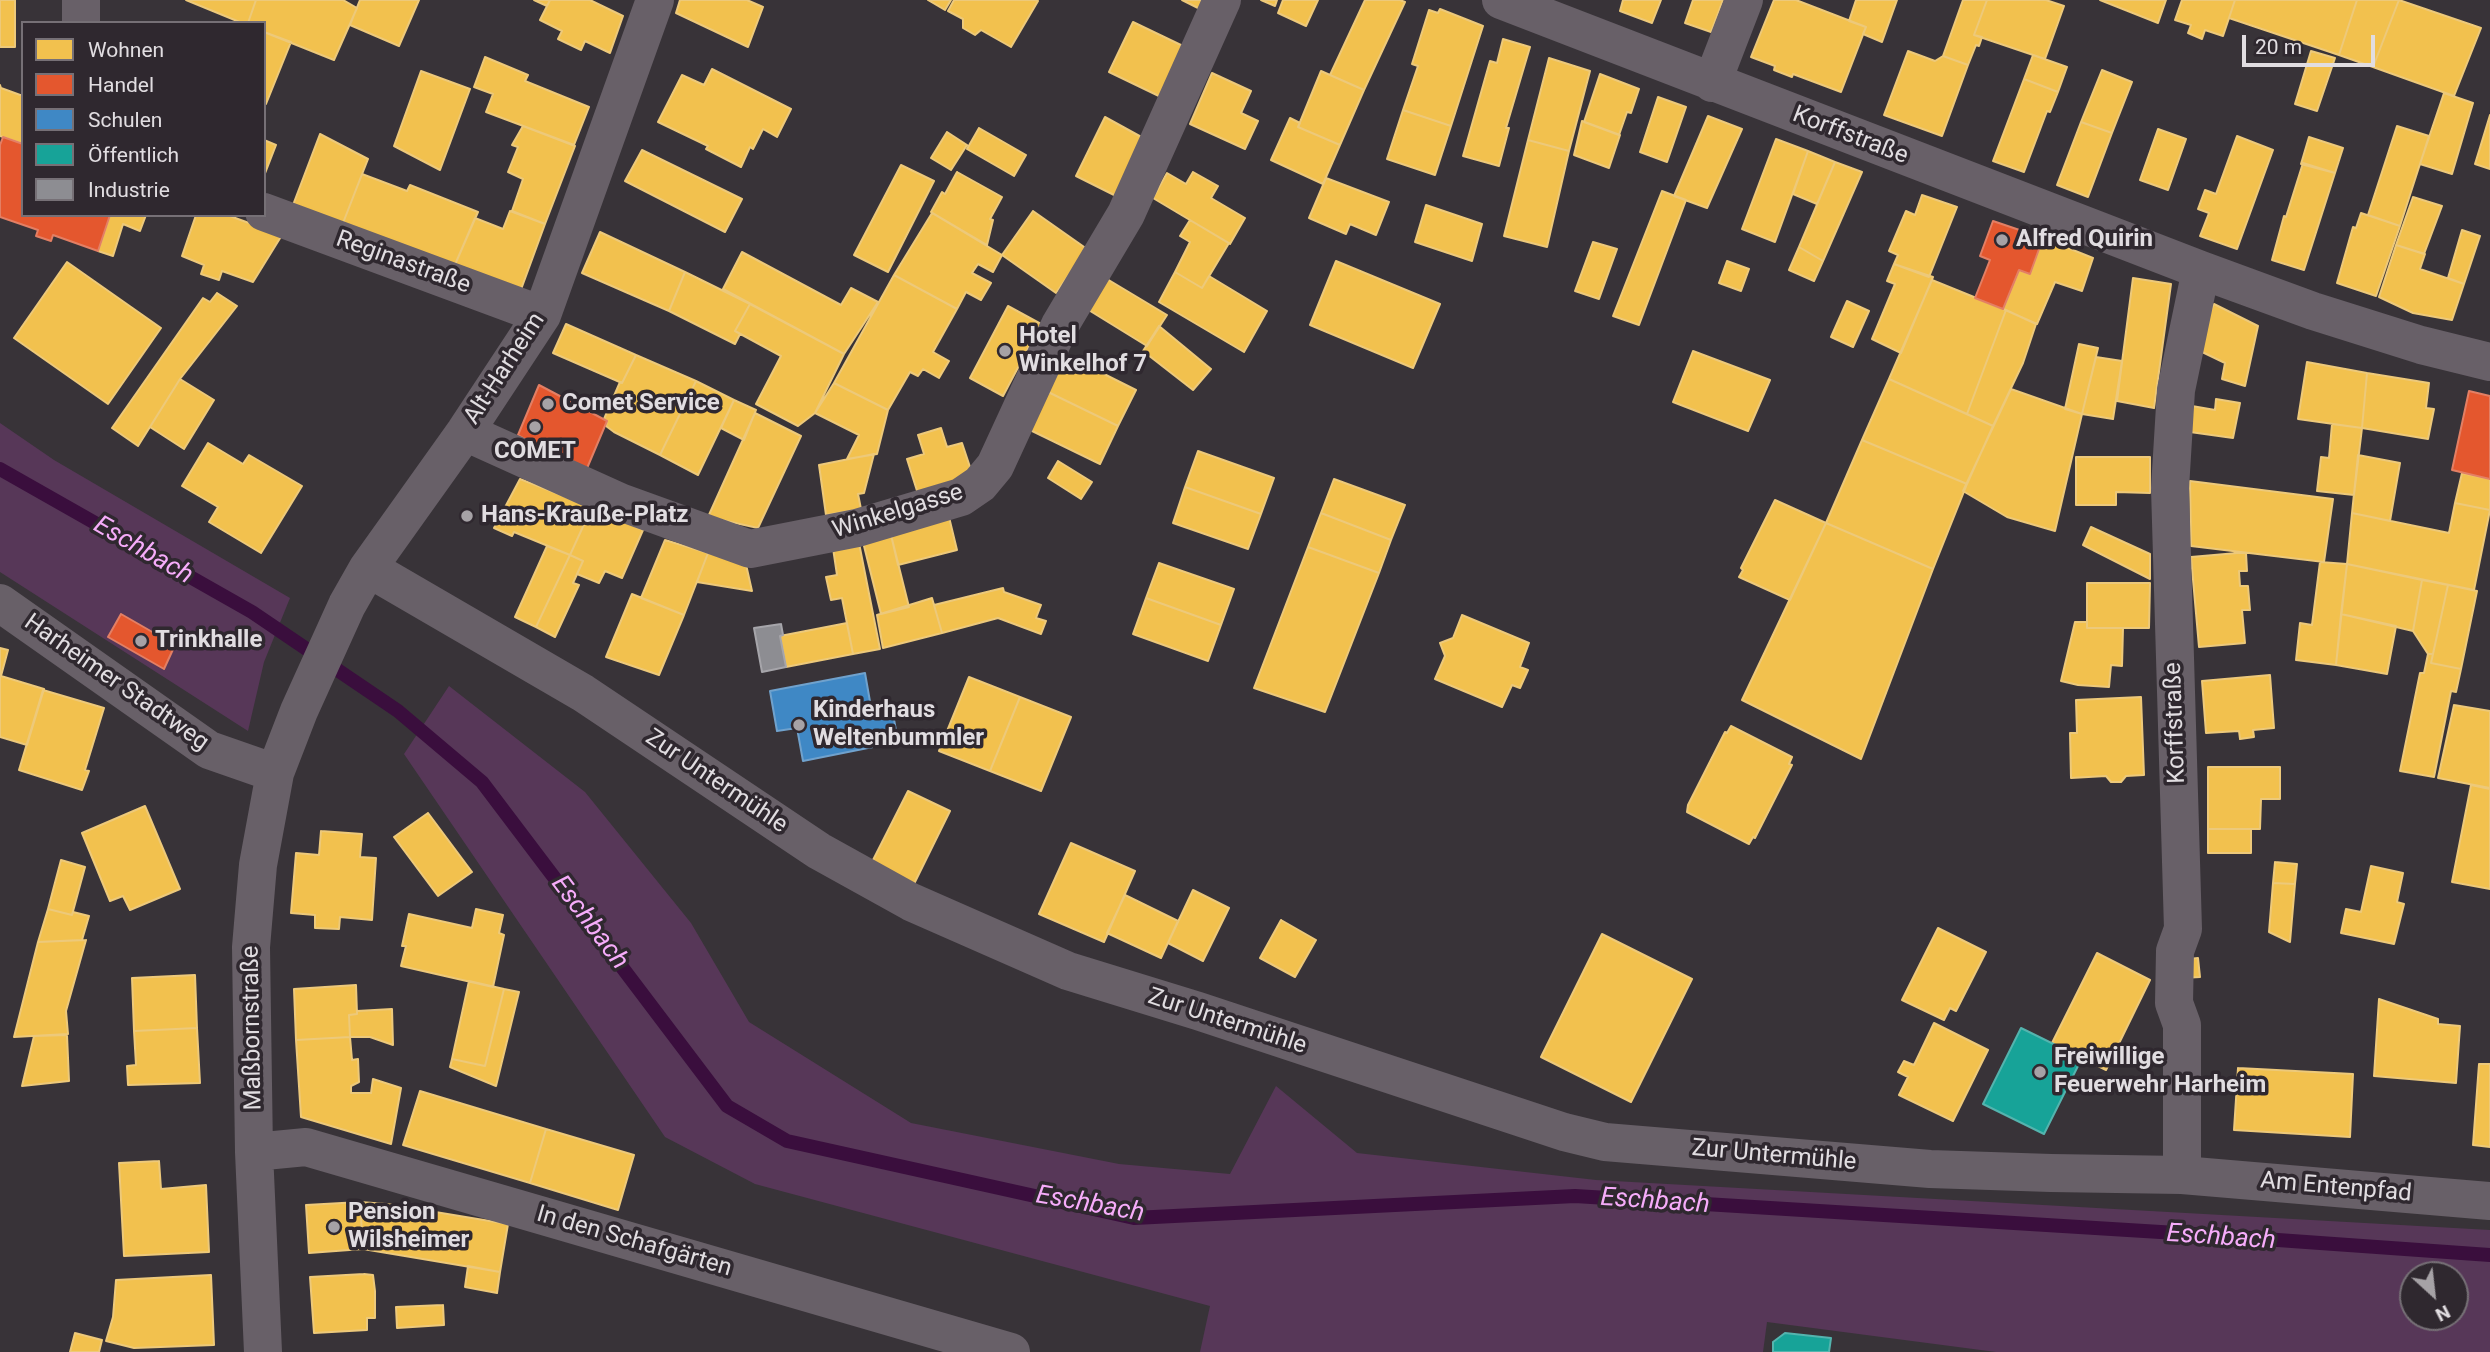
<!DOCTYPE html>
<meta charset="utf-8">
<style>
body{margin:0}
#map{position:relative;width:2490px;height:1352px;overflow:hidden;background:#383338;font-family:Roboto,sans-serif}
canvas{display:block}
.legend{position:absolute;left:21px;top:21px;width:245px;height:196px;box-sizing:border-box;background:#2f282f;border:2px solid #767076;margin:0;padding:9px 12px;list-style:none;font-size:21px;color:#e1dde1}
.legend li{display:flex;align-items:center;gap:14px;height:35px}
.legend b{width:35px;border:2px solid #767076}
.north{position:absolute;left:2399px;top:1261px;width:70px;height:70px;box-sizing:border-box;background:#2f282f;border:2px solid #767076;border-radius:50%;rotate:153deg;font-size:19px;font-weight:700;line-height:28px;text-align:center;color:#e1dde1}
.north::after{content:'';display:block;margin:auto;width:24px;height:32px;background:#a6a2a6;clip-path:polygon(50% 0,100% 100%,50% 72%,0 100%)}
.scale{position:absolute;left:2242px;top:35px;width:133px;height:32px;box-sizing:border-box;border:4px solid #e1dde1;border-top:0;padding-left:9px;font-size:21px;line-height:24px;white-space:nowrap;color:#e1dde1;-webkit-text-stroke:5px #2f282f;paint-order:stroke}
</style>
<div id="map">
<canvas width="2490" height="1352"></canvas>
<ul class="legend">
<li><b style="height:19px;background:#f2c14e"></b>Wohnen</li>
<li><b style="height:19px;background:#e4572e"></b>Handel</li>
<li><b style="height:19px;background:#3f88c5"></b>Schulen</li>
<li><b style="height:19px;background:#17a398"></b>Öffentlich</li>
<li><b style="height:19px;background:#8d8d92"></b>Industrie</li>
</ul>
<div class="north">N</div>
<div class="scale">20 m</div>
</div>
<script>
const g = document.querySelector('canvas').getContext('2d');
g.lineJoin = 'round';
function fillPath(path, color) { g.fillStyle = color; g.fill(path, 'evenodd'); }
const shape = rows => new Path2D(rows.map(r => 'M' + r).join(''));
function trace(path, color, width, dash) { g.strokeStyle = color; g.lineWidth = width; g.lineCap = dash ? 'butt' : 'round'; g.setLineDash(dash || []); g.stroke(path); }
function drawText(font, color, halo, rows, align = 'center') {
  g.font = font + ' Roboto,sans-serif'; g.lineWidth = 7; g.setLineDash([]); g.textBaseline = 'middle'; g.strokeStyle = halo; g.fillStyle = color; for (const [text, x, y, turn = 0] of rows) {
    g.save(); g.translate(x, y); g.rotate((+turn || 0) * Math.PI / 180); g.textAlign = isNaN(turn) ? turn : align; if (halo) g.strokeText(text, 0, 0); g.fillText(text, 0, 0); g.restore();
  }
}
const green = shape([
 [0,423,54,460,290,598,264,662,248,731,0,572],
 [449,686,585,792,691,923,749,1022,911,1123,1119,1164,1230,1174,1276,1086,1357,1153,1596,1180,2490,1230,2490,1352,1996,1352,1767,1322,1763,1352,1200,1352,1210,1306,755,1184,665,1137,404,754],
 [2455,1275,2455,1317,2413,1317,2413,1275]
]);
const homes = shape([
 [0,0,15,0,15,47,0,47,0,0],
 [186,0,256,0,248,23,242,23,186,0],
 [256,0,343,0,357,8,334,60,264,32,264,23,248,23,256,0],
 [360,0,419,0,399,46,350,25,360,0],
 [534,0,550,0,547,6,534,0],
 [550,0,590,0,623,16,610,53,585,41,581,50,558,39,562,31,540,20,550,0],
 [680,0,747,0,763,7,748,47,676,13,680,0],
 [928,0,951,0,945,10,928,0],
 [954,0,1035,0,1038,1,1011,47,981,30,975,35,963,28,963,19,948,11,954,0],
 [1182,0,1204,0,1200,9,1182,0],
 [1261,0,1277,0,1275,6,1261,0],
 [1283,0,1318,0,1306,26,1278,13,1283,0],
 [1365,0,1400,0,1405,2,1364,90,1330,75,1365,0],
 [1623,0,1661,0,1652,23,1620,11,1623,0],
 [1693,0,1723,0,1711,32,1685,23,1693,0],
 [1774,0,1796,0,1866,27,1841,92,1793,74,1792,77,1774,70,1775,66,1751,57,1774,0],
 [1856,0,1897,0,1882,42,1863,34,1866,27,1849,21,1856,0],
 [1963,0,1987,0,1974,35,1982,37,1979,46,1976,45,1968,65,1943,56,1963,0],
 [1987,0,2046,0,2064,6,2045,59,1974,35,1987,0],
 [2100,0,2166,0,2158,23,2100,0],
 [2182,0,2235,0,2223,36,2205,30,2202,39,2188,33,2191,25,2175,20,2182,0],
 [2235,0,2357,0,2339,55,2229,18,2235,0],
 [2357,0,2399,0,2373,67,2339,55,2357,0],
 [2399,0,2481,28,2454,96,2373,67,2399,0],
 [1440,9,1483,26,1451,126,1403,110,1418,66,1412,64,1429,10,1438,13,1440,9],
 [1133,22,1183,46,1163,98,1109,72,1133,22],
 [264,32,291,42,266,104,264,103,264,32],
 [1503,39,1530,47,1506,128,1509,128,1499,166,1463,156,1490,61,1497,63,1503,39],
 [1908,51,1935,61,1943,56,1968,65,1942,136,1884,115,1908,51],
 [2311,51,2335,58,2317,111,2295,104,2311,51],
 [2033,55,2067,67,2058,92,2024,79,2033,55],
 [485,57,528,75,525,81,589,107,574,145,486,112,493,94,474,87,485,57],
 [1549,58,1590,71,1569,151,1528,140,1549,58],
 [712,69,791,109,777,137,763,129,753,149,750,147,741,167,706,149,708,146,658,122,682,75,704,85,712,69],
 [2102,70,2132,82,2112,133,2081,122,2102,70],
 [421,71,470,89,440,170,394,146,421,71],
 [1321,71,1364,90,1340,145,1298,127,1321,71],
 [1212,73,1251,91,1241,113,1258,121,1245,149,1190,124,1212,73],
 [1600,74,1639,89,1631,113,1627,112,1619,135,1584,122,1600,74],
 [2024,79,2058,92,2050,112,2047,111,2024,172,1993,161,2024,79],
 [0,85,1,88,23,96,23,144,0,136,0,85],
 [2444,93,2473,103,2452,174,2420,164,2444,93],
 [1658,97,1686,107,1667,162,1640,152,1658,97],
 [1403,110,1451,126,1435,175,1387,159,1403,110],
 [2490,115,2490,169,2475,164,2490,115],
 [1708,116,1742,129,1707,208,1674,196,1708,116],
 [1105,117,1145,139,1116,196,1076,176,1105,117],
 [1290,118,1300,123,1298,127,1340,145,1323,184,1271,160,1290,118],
 [1582,121,1620,135,1609,168,1574,155,1582,121],
 [2081,122,2112,133,2088,197,2057,185,2081,122],
 [523,126,575,146,545,224,512,211,523,179,508,172,518,147,512,145,523,126],
 [2397,126,2429,136,2400,226,2368,215,2397,126],
 [979,128,1026,155,1014,176,967,149,979,128],
 [2158,129,2186,139,2168,190,2140,180,2158,129],
 [947,132,967,145,951,170,931,158,947,132],
 [320,134,368,159,343,223,293,205,320,134],
 [2237,136,2273,150,2237,249,2200,236,2209,213,2198,209,2205,190,2216,194,2237,136],
 [2309,137,2343,148,2335,173,2301,164,2309,137],
 [1776,139,1808,151,1775,242,1742,229,1776,139],
 [264,140,276,145,264,176,264,140],
 [1528,140,1569,151,1547,247,1504,236,1528,140],
 [642,150,742,199,725,232,625,181,642,150],
 [1808,151,1835,162,1817,204,1793,194,1808,151],
 [1835,162,1862,172,1823,261,1799,247,1835,162],
 [2303,163,2335,173,2304,270,2272,260,2284,216,2286,217,2303,163],
 [901,165,934,181,888,272,854,255,901,165],
 [957,172,1002,197,990,219,993,220,987,245,931,212,942,192,945,194,957,172],
 [1193,172,1218,186,1211,198,1245,218,1230,244,1153,198,1167,173,1186,184,1193,172],
 [362,174,407,191,410,185,478,212,454,267,343,223,362,174],
 [1326,178,1389,202,1376,235,1350,224,1346,234,1309,218,1326,178],
 [1662,191,1686,200,1639,325,1613,316,1662,191],
 [1922,195,1957,207,1929,277,1894,264,1898,255,1889,251,1906,211,1915,215,1922,195],
 [2413,197,2442,206,2424,254,2396,245,2413,197],
 [1426,205,1482,224,1472,261,1415,242,1426,205],
 [510,211,545,224,519,295,454,267,475,218,503,229,510,211],
 [1033,211,1087,249,1056,293,1002,255,1033,211],
 [932,213,1002,255,993,272,978,264,972,273,991,283,981,300,966,292,957,309,894,275,932,213],
 [2361,213,2400,226,2376,296,2337,283,2353,227,2356,228,2361,213],
 [110,215,146,215,140,231,123,224,113,256,98,251,110,215],
 [196,215,227,215,282,235,253,282,222,271,219,280,201,274,204,265,182,256,196,215],
 [1190,220,1229,243,1202,288,1175,272,1190,242,1180,236,1190,220],
 [2462,230,2480,236,2464,284,2448,278,2462,230],
 [600,232,685,272,669,311,582,273,600,232],
 [2043,238,2093,258,2082,291,2055,282,2037,324,2003,309,2019,270,2030,274,2043,238],
 [1593,242,1617,249,1599,299,1575,291,1593,242],
 [2396,245,2425,254,2420,269,2464,284,2452,320,2413,313,2379,297,2396,245],
 [1799,247,1823,261,1814,281,1789,270,1799,247],
 [742,252,841,305,851,288,878,302,844,354,723,289,742,252],
 [1336,261,1440,304,1413,368,1310,325,1336,261],
 [1727,261,1749,269,1741,291,1719,283,1727,261],
 [67,262,161,328,108,404,14,338,67,262],
 [1894,264,1933,277,1901,353,1872,339,1895,284,1887,281,1894,264],
 [685,272,750,304,735,331,740,334,735,344,669,311,685,272],
 [1175,272,1202,288,1209,276,1267,311,1244,352,1159,302,1175,272],
 [894,275,957,309,933,352,949,361,939,378,923,369,918,376,910,372,888,410,834,383,894,275],
 [2133,278,2171,284,2154,408,2117,401,2133,278],
 [1107,279,1167,315,1147,346,1087,309,1107,279],
 [1932,280,2006,310,1967,414,1889,379,1932,280],
 [217,293,237,306,180,379,138,446,112,428,203,298,210,302,217,293],
 [1847,301,1869,311,1853,347,1831,337,1847,301],
 [750,304,844,354,815,413,798,426,756,404,781,356,735,331,750,304],
 [2214,304,2258,326,2245,386,2222,379,2225,363,2198,350,2199,333,2214,304],
 [1008,306,1041,324,1003,396,970,378,1008,306],
 [2006,310,2036,324,2023,363,1993,426,1967,414,2006,310],
 [566,324,636,355,622,383,553,353,566,324],
 [1159,326,1211,369,1193,390,1143,351,1159,326],
 [2079,344,2098,348,2082,414,2065,409,2079,344],
 [1693,351,1770,380,1748,431,1673,402,1693,351],
 [1064,354,1136,390,1118,426,1046,391,1064,354],
 [636,355,696,381,660,455,614,432,606,426,607,421,604,419,620,382,622,383,636,355],
 [2096,357,2122,361,2113,419,2082,414,2096,357],
 [2307,362,2367,373,2362,428,2298,419,2307,362],
 [2367,373,2429,383,2426,408,2434,409,2428,439,2362,428,2367,373],
 [180,379,214,400,184,449,150,427,180,379],
 [1889,379,1993,426,1967,484,1862,440,1889,379],
 [696,381,734,400,698,475,660,455,696,381],
 [834,383,888,410,877,454,847,459,859,435,815,413,834,383],
 [2011,389,2082,414,2055,531,2007,517,1963,491,2011,389],
 [1046,391,1118,426,1100,464,1028,429,1046,391],
 [2216,399,2240,403,2233,438,2190,432,2192,406,2215,410,2216,399],
 [734,400,756,410,744,440,721,428,734,400],
 [755,413,801,436,758,528,708,517,755,413],
 [2332,424,2362,428,2354,495,2317,491,2321,457,2329,458,2332,424],
 [941,428,947,447,962,443,973,476,918,494,907,459,924,454,918,435,941,428],
 [1862,440,1967,484,1933,569,1826,523,1862,440],
 [208,443,243,464,249,455,302,486,261,553,209,522,218,507,182,486,208,443],
 [1198,451,1274,478,1261,514,1185,487,1198,451],
 [874,454,864,493,858,494,861,509,826,515,819,465,874,454],
 [2358,455,2400,463,2390,521,2352,513,2358,455],
 [2076,457,2150,457,2150,493,2116,492,2116,505,2076,505,2076,457],
 [1058,461,1092,482,1081,499,1048,478,1058,461],
 [2462,473,2490,479,2490,510,2455,503,2462,473],
 [520,479,592,507,570,555,514,532,512,536,494,528,520,479],
 [1334,479,1405,505,1391,540,1321,513,1334,479],
 [2190,481,2333,499,2324,562,2191,546,2190,481],
 [1185,487,1261,514,1248,549,1173,523,1185,487],
 [1775,500,1826,523,1790,600,1739,577,1743,570,1741,568,1775,500],
 [2455,503,2490,510,2474,590,2347,564,2352,513,2449,533,2455,503],
 [592,507,643,530,622,578,605,571,599,583,577,574,583,561,570,555,592,507],
 [1321,513,1391,540,1379,573,1308,547,1321,513],
 [949,517,957,550,898,565,891,535,949,517],
 [1826,523,1933,569,1861,759,1742,700,1826,523],
 [2091,527,2150,554,2150,579,2083,545,2091,527],
 [891,535,909,607,881,614,863,542,891,535],
 [665,540,708,553,684,615,641,598,665,540],
 [859,543,880,649,853,654,842,598,831,600,826,577,837,575,833,548,859,543],
 [547,546,570,555,536,627,515,617,547,546],
 [1308,547,1379,573,1325,712,1254,688,1308,547],
 [708,553,745,560,752,591,697,582,708,553],
 [2237,553,2246,553,2247,571,2239,571,2240,586,2248,586,2250,610,2242,610,2245,643,2199,647,2191,557,2237,553],
 [570,555,583,561,573,583,579,585,555,637,536,627,570,555],
 [2320,562,2347,564,2336,665,2296,660,2300,623,2312,625,2320,562],
 [1159,563,1234,589,1221,625,1146,598,1159,563],
 [2347,564,2422,580,2413,631,2341,614,2347,564],
 [2422,580,2448,585,2433,654,2428,654,2413,631,2422,580],
 [2087,583,2150,583,2149,628,2087,628,2087,583],
 [2448,585,2477,591,2461,669,2431,663,2448,585],
 [1003,588,1004,592,1041,605,1036,618,1046,621,1041,634,998,618,942,633,934,605,1003,588],
 [632,594,684,615,659,675,606,657,632,594],
 [932,598,942,633,883,648,877,615,932,598],
 [1146,598,1221,625,1208,661,1133,634,1146,598],
 [2341,614,2396,626,2387,674,2336,665,2341,614],
 [1462,615,1529,643,1520,667,1528,670,1520,688,1512,685,1502,707,1435,679,1445,656,1440,643,1453,638,1462,615],
 [2075,622,2087,622,2087,628,2123,628,2122,666,2111,665,2109,687,2078,685,2061,681,2075,622],
 [847,623,853,654,786,667,780,636,847,623],
 [0,648,8,650,1,676,44,689,27,745,0,737,0,648],
 [2428,654,2433,654,2431,663,2461,669,2456,692,2451,691,2434,777,2400,771,2420,673,2424,673,2428,654],
 [2270,675,2274,728,2253,730,2254,737,2240,739,2239,731,2206,733,2202,681,2270,675],
 [969,677,1020,697,990,771,939,751,969,677],
 [43,690,104,708,85,770,89,771,82,790,19,770,43,690],
 [1020,697,1071,717,1041,791,990,771,1020,697],
 [2141,697,2144,775,2126,776,2121,782,2111,782,2106,776,2071,778,2070,733,2077,733,2076,700,2141,697],
 [2454,705,2490,711,2490,788,2438,778,2454,705],
 [1731,726,1792,757,1789,764,1792,765,1755,838,1753,837,1749,844,1687,812,1688,805,1725,732,1727,733,1731,726],
 [2208,767,2280,767,2280,799,2261,799,2260,829,2208,829,2208,767],
 [2471,785,2490,789,2490,889,2452,882,2471,785],
 [908,791,950,811,914,884,872,862,908,791],
 [145,806,180,889,130,910,123,896,110,901,82,833,145,806],
 [428,813,472,872,438,896,394,837,428,813],
 [2208,829,2251,829,2251,853,2208,853,2208,829],
 [321,831,362,834,360,857,376,858,372,920,340,917,339,929,315,928,315,915,291,913,296,853,319,855,321,831],
 [1071,843,1135,871,1104,942,1039,914,1071,843],
 [61,860,85,867,72,915,48,909,61,860],
 [2275,862,2297,864,2295,884,2273,883,2275,862],
 [2371,866,2403,873,2397,902,2404,904,2394,944,2341,933,2346,909,2361,912,2371,866],
 [2273,883,2295,884,2290,942,2269,932,2273,883],
 [1193,890,1229,908,1203,961,1168,943,1193,890],
 [1125,895,1178,921,1161,958,1107,933,1125,895],
 [48,909,72,915,73,912,89,916,82,940,38,942,48,909],
 [476,909,503,915,499,933,504,935,493,987,401,966,406,946,402,946,409,914,472,928,476,909],
 [1281,920,1316,940,1295,977,1260,958,1281,920],
 [1938,928,1986,952,1956,1011,1950,1008,1944,1020,1902,1000,1938,928],
 [1602,934,1692,979,1631,1102,1541,1057,1602,934],
 [86,940,66,1011,68,1034,14,1037,38,942,86,940],
 [2097,953,2150,980,2106,1070,2052,1043,2097,953],
 [2198,958,2200,977,2183,978,2180,960,2198,958],
 [195,975,197,1028,134,1031,132,978,195,975],
 [469,981,504,989,485,1066,452,1059,469,981],
 [356,985,357,1014,349,1015,350,1037,296,1040,294,989,356,985],
 [504,989,519,992,496,1086,450,1067,452,1059,485,1066,504,989],
 [2379,999,2438,1019,2438,1024,2460,1026,2456,1083,2374,1076,2379,999],
 [392,1009,393,1045,370,1037,350,1037,349,1015,357,1014,357,1011,392,1009],
 [1934,1023,1988,1050,1953,1121,1899,1095,1908,1077,1898,1072,1904,1061,1914,1065,1934,1023],
 [197,1028,200,1083,128,1085,127,1066,136,1065,134,1031,197,1028],
 [67,1035,69,1081,22,1086,34,1036,67,1035],
 [350,1037,352,1060,358,1059,359,1082,351,1086,351,1093,371,1093,373,1079,401,1088,391,1144,301,1117,296,1040,350,1037],
 [2479,1064,2490,1064,2490,1147,2473,1145,2479,1064],
 [2238,1068,2353,1074,2350,1137,2234,1130,2238,1068],
 [420,1091,546,1129,530,1183,403,1145,420,1091],
 [546,1129,634,1155,618,1210,530,1183,546,1129],
 [159,1161,161,1189,206,1185,209,1252,124,1256,119,1163,159,1161],
 [360,1202,387,1204,508,1224,500,1272,363,1249,360,1202],
 [360,1202,363,1249,309,1253,306,1205,360,1202],
 [468,1266,500,1272,497,1293,465,1287,468,1266],
 [364,1274,373,1275,375,1291,375,1318,367,1318,367,1330,314,1333,310,1277,364,1274],
 [211,1275,214,1345,134,1348,106,1341,113,1317,116,1280,211,1275],
 [443,1305,444,1325,397,1328,396,1307,443,1305],
 [75,1333,102,1340,99,1352,70,1352,75,1333]
]);
const shops = shape([
 [3,137,23,144,23,215,110,215,98,251,53,235,51,241,36,236,38,230,0,217,0,145,3,137],
 [1993,221,2043,238,2030,274,2019,270,2003,309,1975,298,1990,260,1980,256,1993,221],
 [539,385,607,421,585,473,518,435,539,385],
 [2469,391,2490,396,2490,479,2452,470,2469,391],
 [121,614,175,645,164,669,108,637,121,614]
]);
const schools = shape([
 [865,673,872,713,892,708,898,742,803,761,797,728,777,731,770,691,865,673]
]);
const public = shape([
 [2021,1028,2082,1058,2044,1134,1983,1104,2021,1028],
 [1785,1333,1831,1338,1829,1352,1773,1352,1773,1342,1785,1333]
]);
const industry = shape([
 [781,624,783,635,780,636,786,667,762,672,754,628,781,624]
]);
const stream = shape([
 [0,469,252,612,398,711,482,782,727,1106,787,1141,1134,1218,1575,1196,2193,1234,2490,1255]
]);
const minor = shape([
 [81,0,81,23],
 [1501,0,2201,270,2313,311,2421,345,2490,362],
 [1712,83,1744,0],
 [264,212,542,315],
 [465,432,620,502,750,549,857,528,961,497,980,484,995,466,1060,325,1126,214,1222,0],
 [368,568,583,693,819,851,911,902,1068,971,1198,1011,1564,1132,1605,1142,1930,1169,2051,1173,2182,1175,2490,1201],
 [0,603,209,750,275,773],
 [254,1152,306,1147,1011,1352],
 [2182,1175,2182,1025,2174,1003,2175,951,2183,929,2170,488,2176,390,2201,270],
 [263,1352,254,1152,251,947,258,865,275,773,299,711,347,605,368,568,465,432,542,315,655,0]
]);
const markers = [
 [2002,240,7,"#a6a2a6"],
 [1005,351,7,"#a6a2a6"],
 [548,404,7,"#a6a2a6"],
 [535,427,7,"#a6a2a6"],
 [467,516,7,"#a6a2a6"],
 [141,641,7,"#a6a2a6"],
 [799,725,7,"#a6a2a6"],
 [2040,1072,7,"#a6a2a6"],
 [334,1227,7,"#a6a2a6"]
];
const streetNames = [
 ["Korffstraße",1850,136,21],
 ["Reginastraße",403,263,20],
 ["Alt-Harheim",505,369,-57],
 ["Winkelgasse",898,512,-17],
 ["Harheimer Stadtweg",116,683,35],
 ["Korffstraße",2176,723,-92],
 ["Zur Untermühle",716,782,34],
 ["Zur Untermühle",1227,1022,18],
 ["Maßbornstraße",253,1028,-91],
 ["Zur Untermühle",1774,1156,5],
 ["Am Entenpfad",2336,1188,5],
 ["In den Schafgärten",634,1242,16]
];
const poiNames = [
 ["Alfred Quirin",2016,240],
 ["Hotel",1019,337],
 ["Winkelhof 7",1019,365],
 ["Comet Service",562,404],
 ["COMET",535,452,"center"],
 ["Hans-Krauße-Platz",481,516],
 ["Trinkhalle",155,641],
 ["Kinderhaus",813,711],
 ["Weltenbummler",813,739],
 ["Freiwillige",2054,1058],
 ["Feuerwehr Harheim",2054,1086],
 ["Pension",348,1213],
 ["Wilsheimer",348,1241]
];
const waterNames = [
 ["Eschbach",143,551,30],
 ["Eschbach",589,923,53],
 ["Eschbach",1655,1202,4],
 ["Eschbach",1090,1205,10],
 ["Eschbach",2221,1238,4]
];
fillPath(green, '#573758');
fillPath(homes, '#f2c14e');
trace(homes, '#edc97a', 2);
fillPath(shops, '#e4572e');
trace(shops, '#e37f64', 2);
fillPath(schools, '#3f88c5');
trace(schools, '#70a2cd', 2);
fillPath(public, '#17a398');
trace(public, '#54b4ae', 2);
fillPath(industry, '#8d8d92');
trace(industry, '#a6a5aa', 2);
trace(stream, '#3a0e3d', 14);
trace(minor, '#686068', 38);
for (const [x, y, r, color] of markers) { const dot = new Path2D(); dot.arc(x, y, r, 0, 2 * Math.PI); g.fillStyle = color; g.fill(dot); trace(dot, '#2f282f', 2.5); }
drawText('24px', '#e1dde1', '#2f282f', streetNames);
drawText('bold 24px', '#e1dde1', '#2f282f', poiNames, 'left');
drawText('italic 26px', '#f6acfa', '#2f282f', waterNames);
</script>
